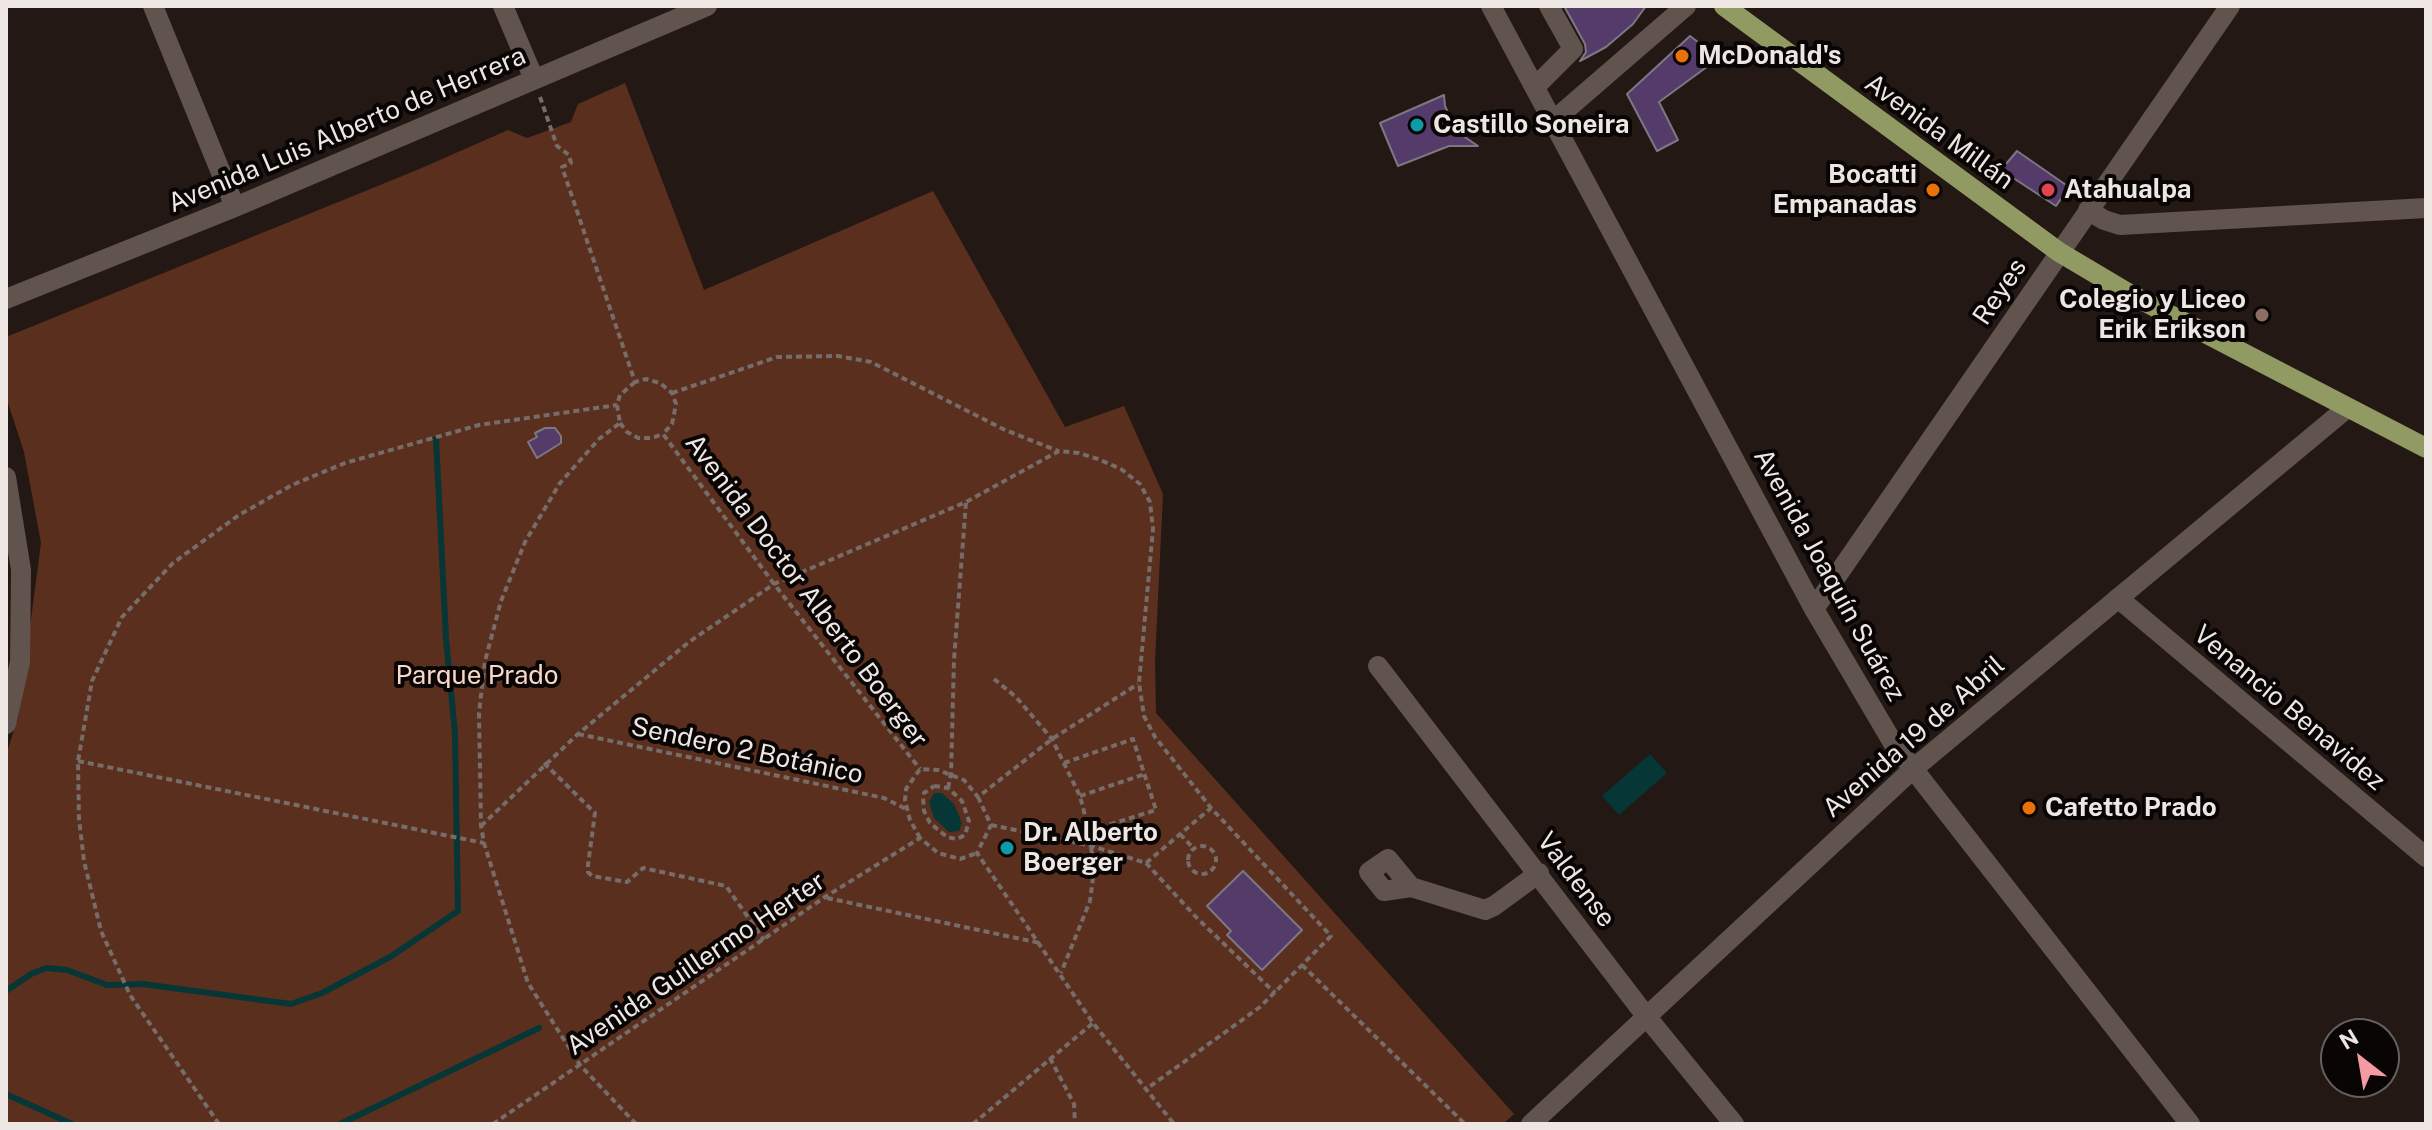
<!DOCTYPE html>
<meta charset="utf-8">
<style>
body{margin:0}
#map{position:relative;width:2432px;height:1130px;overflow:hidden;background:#231814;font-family:"Public Sans",sans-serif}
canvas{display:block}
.frame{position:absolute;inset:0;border:8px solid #eee6e3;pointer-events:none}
.north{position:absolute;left:2320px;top:1018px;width:80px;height:80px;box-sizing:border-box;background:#090504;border:2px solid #655f5d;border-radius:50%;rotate:329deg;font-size:22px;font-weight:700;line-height:32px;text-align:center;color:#eee6e3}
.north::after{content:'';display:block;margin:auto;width:28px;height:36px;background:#f49aa3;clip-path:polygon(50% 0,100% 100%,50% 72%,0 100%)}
</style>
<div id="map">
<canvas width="2432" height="1130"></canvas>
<div class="frame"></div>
<div class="north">N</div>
</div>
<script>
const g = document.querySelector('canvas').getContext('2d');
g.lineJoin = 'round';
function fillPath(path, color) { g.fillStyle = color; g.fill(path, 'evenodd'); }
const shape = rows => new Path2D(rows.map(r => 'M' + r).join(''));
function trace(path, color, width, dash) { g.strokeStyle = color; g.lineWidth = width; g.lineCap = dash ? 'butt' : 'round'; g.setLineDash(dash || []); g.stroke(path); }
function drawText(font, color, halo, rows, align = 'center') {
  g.font = font + ' "Public Sans",sans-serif'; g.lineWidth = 8; g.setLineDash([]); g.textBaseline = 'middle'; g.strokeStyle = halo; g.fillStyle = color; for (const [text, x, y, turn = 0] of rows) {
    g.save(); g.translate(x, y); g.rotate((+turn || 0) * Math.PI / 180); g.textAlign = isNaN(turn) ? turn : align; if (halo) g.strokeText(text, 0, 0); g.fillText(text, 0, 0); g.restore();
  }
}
const green = shape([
 [625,83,704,290,933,191,1065,427,1124,406,1163,494,1155,661,1156,713,1514,1114,1503,1124,6,1124,6,755,18,718,41,543,24,452,6,397,6,337,417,170,508,130,527,138,571,122,578,104]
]);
const water = shape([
 [1650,754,1667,773,1619,815,1602,796],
 [934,793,942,793,954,804,962,823,959,831,949,832,934,818,929,802]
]);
const stream = shape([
 [6,991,31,974,46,968,67,970,107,985,143,984,291,1004,322,993,390,957,458,911,455,734,446,638,436,439],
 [6,1094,72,1124],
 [340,1124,539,1028]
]);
const building = shape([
 [1564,6,1646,6,1633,24,1606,47,1580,61,1586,52,1585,44,1564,6],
 [1690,36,1719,58,1659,102,1678,140,1657,151,1627,94,1690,36],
 [1444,95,1445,106,1456,131,1478,146,1449,146,1398,166,1380,123,1444,95],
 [2017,151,2069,187,2056,206,2001,170,2017,151],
 [545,428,555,428,561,436,561,443,537,458,528,442,537,437,535,433,545,428],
 [1243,871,1302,930,1262,970,1227,935,1231,931,1207,906,1243,871]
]);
const path = shape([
 [540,97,557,146,569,155,571,163,562,167,635,382,646,379,660,383,672,393,676,404,672,424,663,434,774,584,920,769],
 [635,382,620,395,617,405,620,423,599,439,560,483,525,542,501,601,485,661,479,713,481,826,484,843,528,983,580,1065,636,1124],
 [672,393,777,357,838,356,871,362,1003,429,1058,451],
 [620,423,627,432,638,438,652,438,663,434],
 [994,679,1016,697,1052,739,1080,796,1089,831,1094,870,1090,901,1061,973],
 [578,734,884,798,906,809],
 [78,761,484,843],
 [544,763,595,813,588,865,588,872,592,876,627,882,643,868,726,886,764,940],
 [1064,763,1133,739,1156,810,1089,831],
 [934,786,948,788,962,801,969,821,965,835,957,839,947,837,930,823,924,811,923,798,924,793,934,786],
 [948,788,951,774,954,660,966,502],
 [1080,796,1145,774],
 [978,797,991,825,977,853,1093,1023,1174,1124],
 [991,825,1092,846,1146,863,1211,808],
 [481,826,578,734,689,642,774,584,966,502,1059,451,1079,453,1098,459,1121,469,1140,484,1150,502,1153,529,1139,683,1144,716,1155,737,1211,808,1331,936,1260,1007,1145,1090],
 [1180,834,1194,849],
 [920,838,910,820,905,800,906,789,920,769,938,770,964,780,978,797,1052,739,1138,684],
 '1188 860a14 14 0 1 1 28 0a14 14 0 1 1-28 0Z',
 [1146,863,1196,917,1275,993],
 [827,898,1040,943],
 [1302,965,1465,1124],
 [1050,1058,1074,1104,1075,1124],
 [219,1124,130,995,101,931,84,861,79,819,78,761,92,681,122,617,173,563,239,515,292,485,345,463,479,425,617,405],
 [493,1124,825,897,920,838,938,853,960,859,977,853],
 [973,1124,1093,1023]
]);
const minor = shape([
 [153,6,235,207],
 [503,6,534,79],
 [1491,6,1814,609,1893,743,2190,1124],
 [1535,87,1573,49,1549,6],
 [1553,121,1686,6],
 [2088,210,2104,220,2120,225,2426,208],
 [6,299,235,207,707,6],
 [6,477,21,570,20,662,6,724],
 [2118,598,2426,857],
 [1814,609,2230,6],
 [1378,666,1646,1016,1734,1124],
 [1411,887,1384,891,1369,872,1388,859,1411,887,1485,910,1494,906,1539,873],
 [1531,1124,1913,769,2347,408]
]);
const major = shape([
 [1724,6,2059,252,2128,293,2426,448]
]);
const markers = [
 [1682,56,8,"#e8710a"],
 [1417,125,8,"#0f9aa8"],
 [1933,190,8,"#e8710a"],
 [2048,190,8,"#e0444e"],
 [2262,315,8,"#8d6e63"],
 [2029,808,8,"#e8710a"],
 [1007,848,8,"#0f9aa8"]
];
const poiNames = [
 ["McDonald's",1698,56],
 ["Castillo Soneira",1433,125],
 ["Bocatti",1917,175,"right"],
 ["Empanadas",1917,205,"right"],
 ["Atahualpa",2064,190],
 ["Colegio y Liceo",2246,300,"right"],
 ["Erik Erikson",2246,330,"right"],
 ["Cafetto Prado",2045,808],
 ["Dr. Alberto",1023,833],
 ["Boerger",1023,863]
];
const streetNames = [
 ["Avenida Luis Alberto de Herrera",347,130,-23],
 ["Avenida Millán",1939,132,36],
 ["Reyes",2000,292,-56],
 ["Avenida Joaquín Suárez",1829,575,61],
 ["Avenida Doctor Alberto Boerger",806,591,53],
 ["Venancio Benavidez",2289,708,40],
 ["Avenida 19 de Abril",1914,737,-41],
 ["Sendero 2 Botánico",747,751,12],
 ["Valdense",1576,880,53],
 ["Avenida Guillermo Herter",696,964,-34]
];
const parkNames = [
 ["Parque Prado",477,676]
];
fillPath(green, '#5b2f1d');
fillPath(water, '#063636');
trace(stream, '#063636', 6);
fillPath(building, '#543b69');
trace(building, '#7d7783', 2);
trace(path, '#766c69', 4, [6, 4]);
trace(minor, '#61544f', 20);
trace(major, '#929a63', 20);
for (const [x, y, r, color] of markers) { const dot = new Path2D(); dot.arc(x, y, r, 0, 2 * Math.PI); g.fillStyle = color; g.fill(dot); trace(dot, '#090504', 3); }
drawText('bold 26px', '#eee6e3', '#090504', poiNames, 'left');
drawText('26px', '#eee6e3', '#090504', streetNames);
drawText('26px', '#fad7c8', '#090504', parkNames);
</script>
